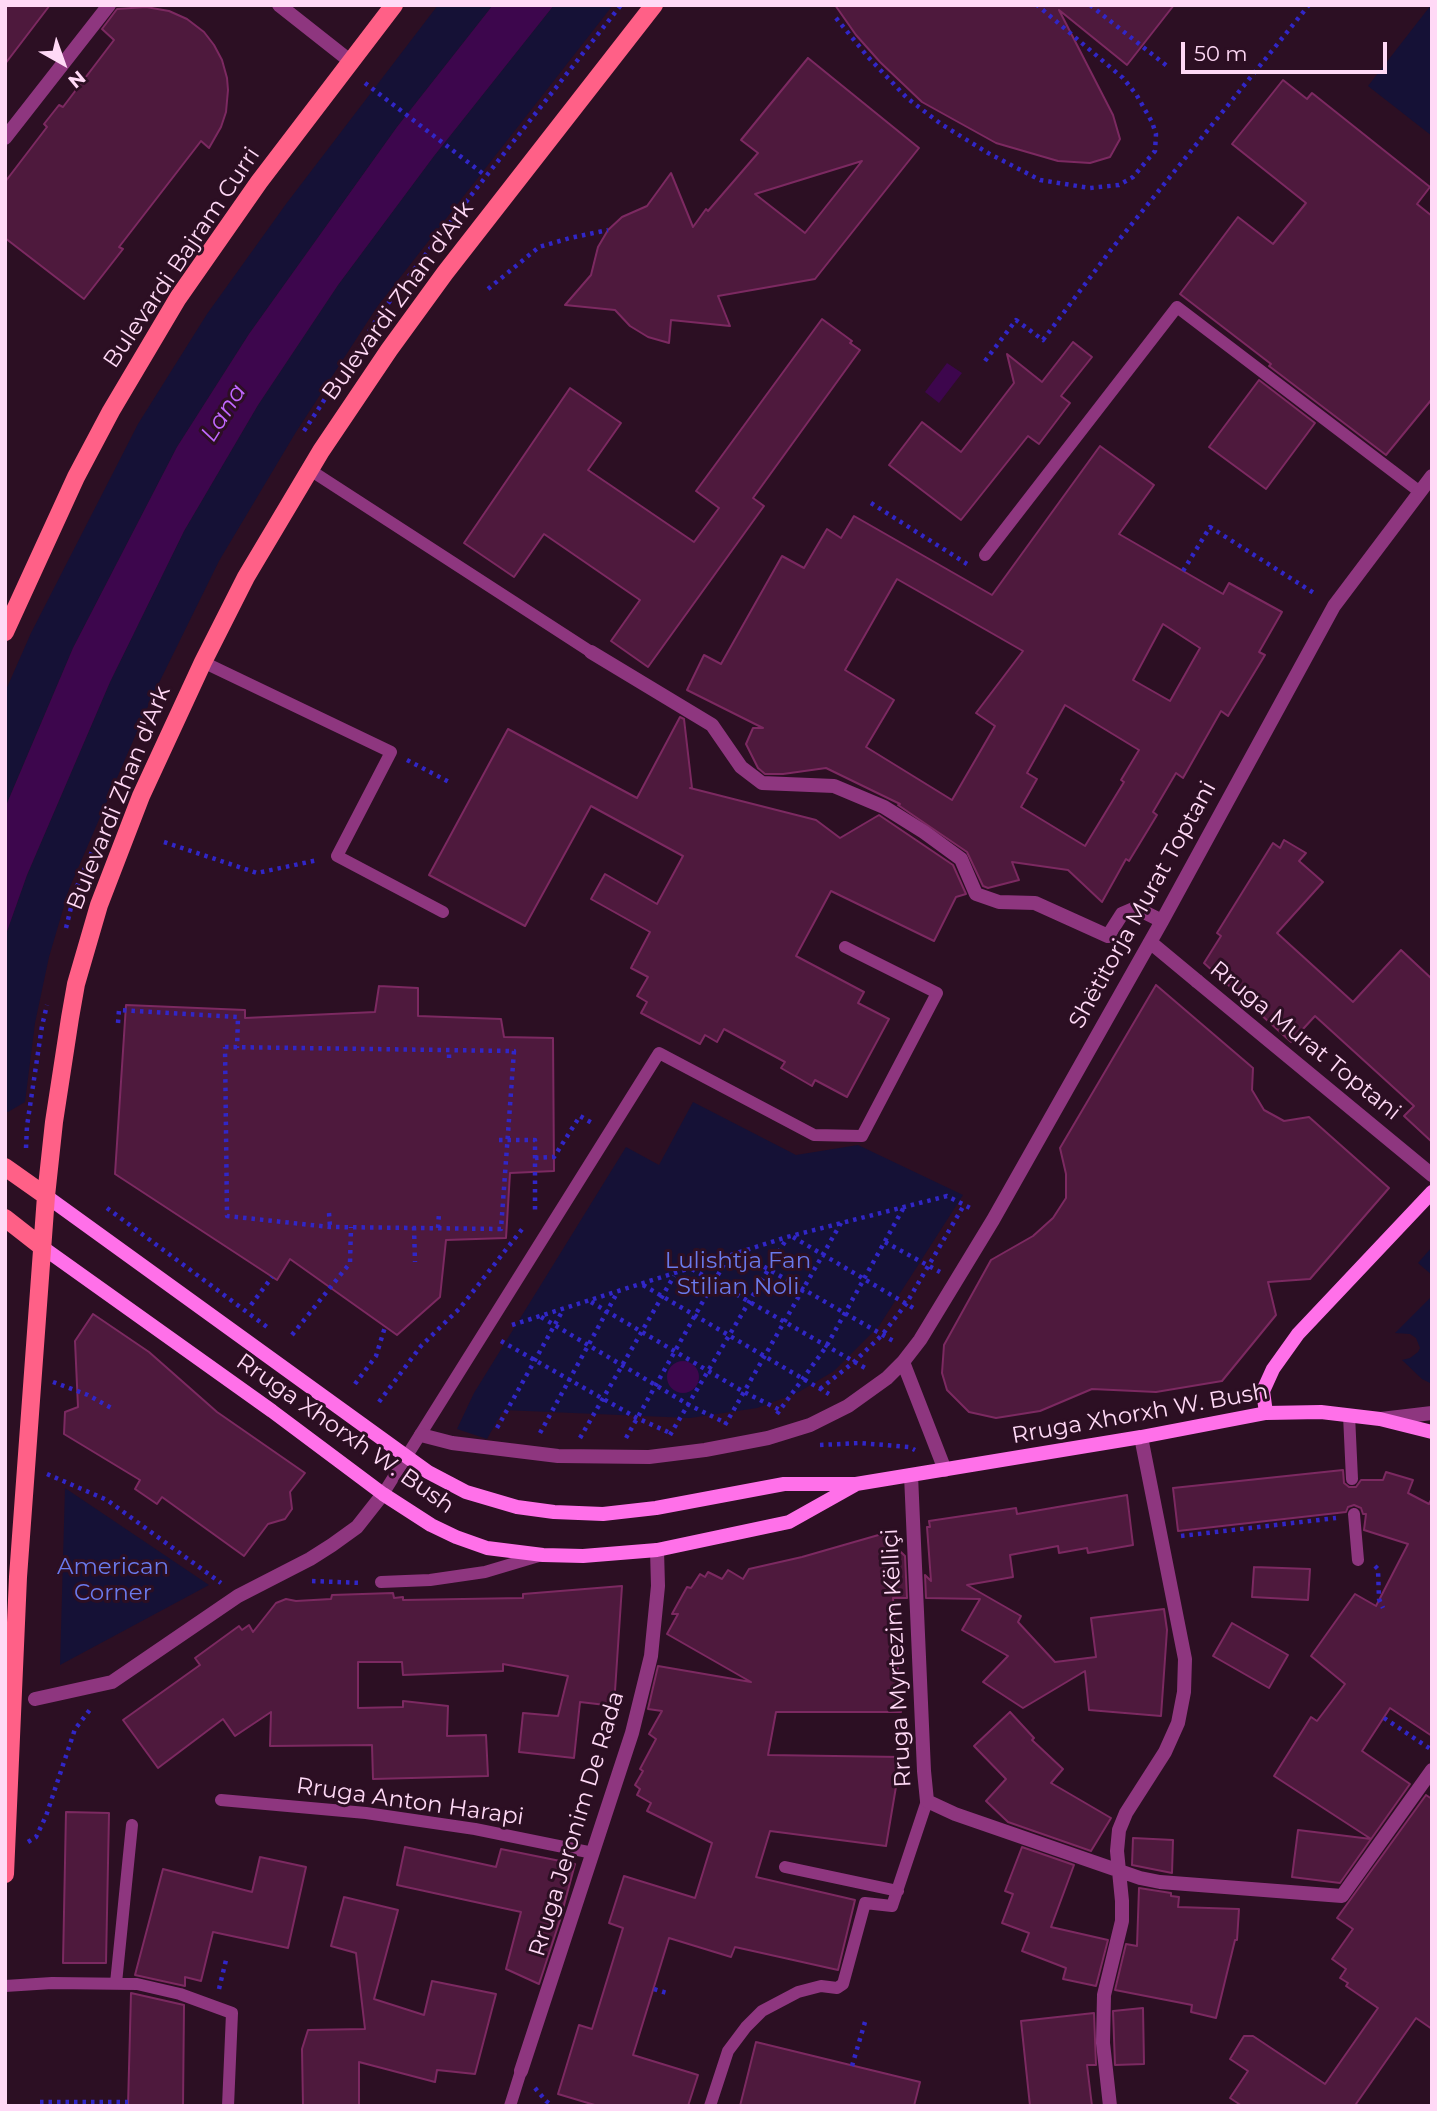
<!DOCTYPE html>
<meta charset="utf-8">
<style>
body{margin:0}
#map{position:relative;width:1437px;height:2111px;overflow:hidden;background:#2c0f23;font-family:Montserrat,sans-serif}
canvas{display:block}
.frame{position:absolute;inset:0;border:7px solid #ffd9f6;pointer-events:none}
.north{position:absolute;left:28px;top:28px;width:70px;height:70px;-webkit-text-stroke:5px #2c0f23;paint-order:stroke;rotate:140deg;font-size:19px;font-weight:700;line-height:28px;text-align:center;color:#ffd9f6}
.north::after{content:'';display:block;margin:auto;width:24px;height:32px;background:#ffd9f6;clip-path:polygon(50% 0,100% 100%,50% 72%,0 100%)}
.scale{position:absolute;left:1181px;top:42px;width:206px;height:32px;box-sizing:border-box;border:4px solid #ffd9f6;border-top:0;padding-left:9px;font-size:21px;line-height:24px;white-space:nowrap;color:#ffd9f6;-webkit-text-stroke:5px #2c0f23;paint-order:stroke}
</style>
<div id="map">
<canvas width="1437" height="2111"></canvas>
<div class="frame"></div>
<div class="north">N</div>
<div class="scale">50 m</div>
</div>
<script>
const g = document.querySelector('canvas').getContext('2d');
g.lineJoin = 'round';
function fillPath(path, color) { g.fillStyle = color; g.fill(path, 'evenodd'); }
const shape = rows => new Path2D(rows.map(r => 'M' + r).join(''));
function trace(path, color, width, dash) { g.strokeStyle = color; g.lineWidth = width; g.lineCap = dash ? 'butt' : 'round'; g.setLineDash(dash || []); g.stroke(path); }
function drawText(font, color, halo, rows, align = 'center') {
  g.font = font + ' Montserrat,sans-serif'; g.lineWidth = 6; g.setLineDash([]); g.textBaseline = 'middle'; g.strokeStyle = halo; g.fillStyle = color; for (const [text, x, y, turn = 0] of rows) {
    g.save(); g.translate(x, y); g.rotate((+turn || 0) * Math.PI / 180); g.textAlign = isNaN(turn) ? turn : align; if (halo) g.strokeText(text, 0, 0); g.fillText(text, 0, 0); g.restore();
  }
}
const green = shape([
 [438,5,493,5,397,127,249,334,177,447,73,648,5,808,5,692,31,633,138,424,207,314,286,204],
 [554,5,613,5,377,307,296,432,219,561,152,697,69,889,49,957,35,1023,25,1102,8,1112,5,1110,5,937,27,875,110,682,184,531,258,405,338,285,434,156],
 [1431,5,1432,5,1432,136,1368,86],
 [693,1102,796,1155,858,1145,963,1195,879,1326,834,1371,797,1393,757,1408,690,1418,503,1410,487,1439,457,1429,474,1393,626,1147,659,1165],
 [1432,1247,1432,1275,1418,1263],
 [1432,1296,1432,1384,1422,1379,1402,1360,1410,1358,1418,1352,1420,1348,1416,1338,1410,1334,1395,1333],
 [65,1488,209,1585,60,1665]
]);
const water = shape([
 [493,5,554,5,434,156,338,285,258,405,184,531,110,682,27,875,5,937,5,808,73,648,177,447,249,334,397,127],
 [947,363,962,373,939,403,925,392],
 '667 1377a16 16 0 1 1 32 0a16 16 0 1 1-32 0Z'
]);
const building = shape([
 [5,5,50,5,5,64,5,5],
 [835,5,1174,5,1127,65,1059,10,1113,115,1120,139,1110,157,1090,163,1058,161,996,143,922,102,880,62,856,35,835,5],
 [146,7,169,11,187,19,204,32,214,45,222,60,227,78,228,90,226,112,221,127,209,148,201,141,119,247,123,249,84,299,5,238,5,182,47,127,44,124,59,105,63,107,114,40,102,29,117,9,146,7],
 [808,58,919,148,815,279,718,296,730,326,671,320,669,343,648,337,630,326,615,310,565,305,591,275,598,247,608,230,622,217,647,206,671,173,693,227,706,209,708,211,758,153,741,140,808,58],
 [862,161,805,233,755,194,862,161],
 [1283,80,1307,99,1312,93,1430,187,1417,204,1432,216,1432,399,1386,455,1269,366,1271,364,1180,294,1238,217,1273,244,1306,203,1232,144,1283,80],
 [822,319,852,341,850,343,860,350,753,498,764,506,648,667,611,641,640,600,544,534,514,577,464,543,570,388,621,423,588,470,694,542,719,508,696,491,822,319],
 [1073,342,1092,357,1061,396,1070,403,1039,444,1028,436,961,520,889,465,922,422,961,452,1014,383,1007,354,1042,382,1073,342],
 [1259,380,1315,423,1266,489,1209,447,1259,380],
 [1100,446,1154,485,1119,534,1223,594,1229,583,1282,612,1259,652,1265,655,1228,716,1221,711,1183,778,1176,773,1153,812,1157,815,1129,861,1126,859,1102,902,1068,870,1012,862,1019,880,988,888,983,886,967,852,898,805,900,804,826,768,783,774,765,774,758,768,746,744,753,728,763,728,687,690,704,655,721,664,782,556,804,568,827,529,841,538,854,516,992,595,1100,446],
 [897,579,1023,651,976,713,995,726,952,800,866,747,894,700,845,670,897,579],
 [1163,624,1200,648,1170,701,1133,680,1163,624],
 [1065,705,1139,750,1121,780,1124,782,1085,846,1021,807,1037,779,1027,773,1065,705],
 [680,717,684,719,692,788,690,788,816,820,840,838,879,815,953,865,966,894,956,897,934,941,831,891,796,956,864,992,858,1003,889,1019,847,1097,815,1080,812,1086,781,1068,785,1062,724,1029,717,1042,705,1035,700,1044,641,1013,647,1002,637,996,648,977,631,968,650,932,591,899,605,874,657,904,683,856,591,806,525,926,429,875,508,729,637,798,680,717],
 [1284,840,1306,853,1299,861,1323,882,1277,933,1353,1002,1401,950,1432,979,1432,1142,1404,1116,1414,1106,1315,1016,1291,1042,1204,963,1221,936,1217,933,1273,843,1280,848,1284,840],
 [1156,985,1253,1068,1252,1090,1264,1110,1284,1121,1309,1117,1389,1188,1310,1279,1268,1282,1276,1315,1222,1381,1156,1392,1092,1389,1040,1411,996,1418,969,1412,947,1390,942,1373,944,1345,991,1260,1033,1236,1053,1218,1066,1198,1066,1174,1060,1148,1156,985],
 [379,986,418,988,418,1016,501,1019,504,1037,553,1038,554,1171,510,1173,506,1238,446,1240,440,1297,397,1335,290,1259,277,1280,115,1174,126,1005,245,1010,245,1018,375,1012,379,986],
 [93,1314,149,1352,217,1412,305,1473,290,1492,292,1509,285,1519,268,1524,244,1556,162,1497,157,1504,135,1489,140,1480,64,1434,65,1412,78,1407,75,1341,93,1314],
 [1343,1470,1344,1483,1349,1487,1356,1487,1361,1480,1383,1480,1386,1472,1413,1480,1408,1493,1429,1504,1432,1498,1432,1736,1390,1708,1362,1751,1410,1784,1340,1883,1292,1877,1298,1830,1371,1839,1274,1776,1311,1717,1317,1721,1345,1684,1311,1656,1355,1594,1376,1606,1408,1544,1364,1530,1366,1514,1363,1514,1361,1508,1354,1505,1348,1507,1346,1512,1178,1531,1173,1488,1343,1470],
 [1127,1495,1133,1545,1088,1553,1087,1548,1059,1553,1058,1546,1010,1555,1013,1577,967,1585,1021,1616,1018,1622,1055,1662,1096,1657,1091,1618,1164,1609,1167,1630,1161,1716,1089,1710,1085,1671,1023,1708,983,1682,1008,1656,962,1630,980,1599,926,1598,925,1575,931,1581,927,1527,930,1527,929,1521,1016,1508,1017,1514,1127,1495],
 [882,1534,905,1556,907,1598,893,1598,901,1712,776,1712,768,1755,901,1757,886,1846,770,1831,756,1877,855,1900,838,1970,735,1947,731,1957,669,1938,633,2055,698,2075,688,2106,598,2106,558,2094,579,2025,592,2029,623,1928,609,1923,624,1876,695,1898,712,1843,647,1811,651,1803,637,1795,640,1789,635,1785,643,1771,640,1769,656,1739,649,1734,662,1711,648,1709,658,1666,751,1682,667,1634,678,1614,672,1614,687,1587,691,1588,700,1574,705,1577,708,1572,722,1579,728,1570,743,1579,749,1569,802,1557,882,1534],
 [1254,1567,1310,1569,1308,1600,1252,1597,1254,1567],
 [622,1586,614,1706,580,1702,574,1758,519,1752,523,1713,558,1716,568,1676,503,1664,503,1671,403,1675,402,1662,358,1662,358,1708,403,1707,403,1701,448,1706,447,1736,486,1735,488,1776,373,1779,372,1745,270,1746,271,1712,235,1736,223,1719,158,1768,123,1720,200,1665,195,1658,239,1626,242,1630,249,1625,253,1632,276,1603,286,1599,296,1601,331,1599,332,1595,393,1593,394,1598,403,1597,403,1600,523,1598,523,1594,622,1586],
 [1232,1623,1288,1655,1269,1688,1213,1656,1232,1623],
 [1010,1712,1034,1738,1032,1740,1063,1769,1051,1783,1111,1818,1091,1851,1008,1822,986,1801,1006,1779,974,1746,1010,1712],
 [1426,1795,1432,1799,1432,2029,1416,2018,1356,2104,1359,2106,1242,2106,1230,2098,1248,2071,1230,2059,1244,2036,1253,2036,1325,2084,1378,2008,1346,1986,1348,1983,1340,1978,1346,1969,1332,1959,1353,1929,1337,1918,1426,1795],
 [66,1812,109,1813,106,1963,63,1963,66,1812],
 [1133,1838,1173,1840,1172,1873,1132,1865,1133,1838],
 [405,1847,496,1867,501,1849,575,1864,560,1920,539,1984,506,1969,521,1912,397,1885,405,1847],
 [1022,1847,1074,1865,1051,1927,1108,1940,1096,1986,1063,1979,1066,1968,1022,1951,1029,1933,1002,1923,1013,1894,1005,1891,1022,1847],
 [260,1857,306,1867,288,1948,213,1932,201,1981,185,1977,185,1986,135,1975,163,1869,252,1892,260,1857],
 [1139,1888,1171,1893,1171,1896,1179,1897,1178,1907,1239,1909,1237,1940,1235,1940,1216,2018,1191,2012,1192,2005,1115,1990,1126,1944,1137,1946,1139,1888],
 [344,1897,398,1910,374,1999,424,2015,432,1981,496,1994,475,2074,437,2070,435,2082,359,2062,359,2106,303,2106,302,2049,308,2030,365,2029,356,1953,331,1946,344,1897],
 [131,1993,184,2005,183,2106,128,2106,131,1993],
 [1143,2008,1144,2064,1115,2065,1113,2011,1143,2008],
 [1094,2013,1096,2065,1087,2065,1092,2106,1030,2106,1021,2021,1094,2013],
 [756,2042,920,2082,914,2106,740,2106,756,2042]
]);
const path = shape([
 [1090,5,1167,66],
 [836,18,868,57,907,98,941,124,988,153,1040,180,1090,188,1119,185,1133,177,1155,151,1156,134,1152,122,1136,94,1123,78,1037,5],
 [365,83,486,176],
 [488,289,539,247,570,238,608,230],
 [985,361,1016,320,1043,340,1110,251,1309,5],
 [304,431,383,310,476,189,621,5],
 [871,503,967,564],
 [1183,571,1210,527,1317,595],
 [407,760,451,783],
 [164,842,257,873,318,860],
 [66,928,75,891,94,847],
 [118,1023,119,1010,238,1017,237,1048],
 [225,1047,514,1051,501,1229,330,1227,227,1216,225,1047],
 [449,1058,449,1051],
 [499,1140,535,1140,535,1212],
 [26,1148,27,1126,42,1026,47,1005],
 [535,1158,554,1157,580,1116,592,1123,591,1124],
 [107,1208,267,1327],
 [329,1213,330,1227],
 [414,1227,415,1262],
 [438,1228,439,1213],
 [793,1237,915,1309],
 [885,1242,940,1272],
 [742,1254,895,1342],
 [692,1269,867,1369],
 [643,1285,829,1394],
 [591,1302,744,1392,780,1410],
 [251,1305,272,1277],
 [541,1317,689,1405,726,1423],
 [512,1325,787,1237,904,1207,947,1196,974,1210],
 [292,1335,350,1263,351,1227],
 [501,1341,637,1418,668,1432],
 [53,1382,88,1395,113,1409],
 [355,1384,376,1356,385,1327],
 [820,1389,854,1362,882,1335,906,1304,964,1205],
 [379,1402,421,1346,460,1308,523,1228],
 [777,1414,826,1347,904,1207],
 [725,1425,841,1223],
 [497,1428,563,1310],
 [540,1433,617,1293],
 [670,1435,787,1238],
 [580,1438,674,1276],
 [626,1438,728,1257],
 [820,1445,860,1443,909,1447,915,1450],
 [47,1474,107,1500,221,1583],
 [1181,1536,1336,1518],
 [1375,1566,1378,1569,1379,1599,1383,1608],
 [312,1581,362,1583],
 [1384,1718,1432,1750],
 [28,1842,36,1837,46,1816,75,1729,92,1707],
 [219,1989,227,1956],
 [654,1989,667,1993],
 [852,2066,865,2022],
 [535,2088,546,2101,553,2106],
 [40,2102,128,2102]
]);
const service = shape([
 [310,470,591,652],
 [985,555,1177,307,1420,492],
 [203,662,391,752,337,856,443,912],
 [1349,1415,1352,1479],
 [383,1494,659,1053,814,1135,862,1136,937,993,845,947],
 [1354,1514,1358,1560],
 [381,1582,430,1580,485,1572,542,1555],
 [221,1800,366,1813,475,1829,593,1853],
 [785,1867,898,1891],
 [116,1983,132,1825],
 [5,1986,52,1983,137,1984,180,1994,232,2013,228,2106],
 [510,2106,521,2071],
 [710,2106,728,2051,746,2027,762,2011,798,1992,821,1986,837,1988,843,1984,865,1903,892,1906,927,1801]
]);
const pedestrian = shape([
 [591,652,712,725,741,767,762,783,834,786,884,807,924,832,961,859,976,894,999,902,1035,903,1108,936,1122,914,1136,908,1162,921],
 [1150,942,1197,981],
 [903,1362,945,1470],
 [421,1435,452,1443,558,1456,649,1457,705,1450,768,1438,810,1425,848,1406,887,1378,903,1362,920,1340,993,1220,1162,921,1334,606,1432,476],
 [35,1699,112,1682,238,1596,310,1559,332,1545,357,1527,383,1494]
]);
const minor = shape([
 [5,138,109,5],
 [1197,981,1432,1175],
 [1381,1419,1432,1413],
 [911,1475,924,1771,927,1801,955,1814,1140,1878,1160,1882,1342,1896,1432,1770],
 [521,2071,632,1733,651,1656,658,1586,657,1550],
 [1110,2106,1103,2043,1104,1995,1122,1921,1122,1901,1117,1851,1119,1830,1126,1813,1165,1752,1178,1723,1184,1692,1185,1659,1141,1437]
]);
const tertiary = shape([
 [279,5,350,61]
]);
const secondary = shape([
 [46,1196,428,1472,466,1492,517,1507,554,1512,603,1514,656,1508,784,1484,856,1484,1141,1437,1266,1413,1321,1412,1380,1419,1432,1432],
 [42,1247,272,1411,383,1494,431,1525,456,1537,487,1548,543,1555,583,1556,657,1550,789,1522,855,1485],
 [1266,1413,1263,1391,1273,1369,1298,1334,1432,1192]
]);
const primary = shape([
 [5,632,76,477,111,411,178,298,259,182,394,5],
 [5,1167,46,1196],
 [5,1218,42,1247],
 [5,1874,18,1577,46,1196,54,1122,70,1018,76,984,99,905,141,796,203,662,246,577,321,451,389,350,445,273,654,5]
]);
const streetNames = [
 ["Bulevardi Bajram Curri",182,258,-56],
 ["Bulevardi Zhan d'Ark",398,301,-54],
 ["Bulevardi Zhan d'Ark",119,798,-68],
 ["Shëtitorja Murat Toptani",1143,905,-61],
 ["Rruga Murat Toptani",1305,1041,39],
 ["Rruga Xhorxh W. Bush",1140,1414,-10],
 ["Rruga Xhorxh W. Bush",345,1434,35],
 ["Rruga Myrtezim Këlliçi",897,1658,-93],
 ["Rruga Anton Harapi",410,1802,8],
 ["Rruga Jeronim De Rada",577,1824,-73]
];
const parkNames = [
 ["Lulishtja Fan",738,1261],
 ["Stilian Noli",738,1287],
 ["American",113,1567],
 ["Corner",113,1593]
];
const waterNames = [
 ["Lana",224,413,-58]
];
fillPath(green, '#151136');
fillPath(water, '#3d064d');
fillPath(building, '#4e193d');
trace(building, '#7c2961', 2);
trace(path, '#3126c7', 4.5, [3.5, 5]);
trace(service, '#8e367f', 12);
trace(pedestrian, '#8e367f', 14);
trace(minor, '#8e367f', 14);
trace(tertiary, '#8e367f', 14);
trace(secondary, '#ff70e9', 14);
trace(primary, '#ff6087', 18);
drawText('23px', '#ffd9f6', '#2c0f23', streetNames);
drawText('23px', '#6a7aec', '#2c0f23', parkNames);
drawText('italic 24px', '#c167ff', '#2c0f23', waterNames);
</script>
